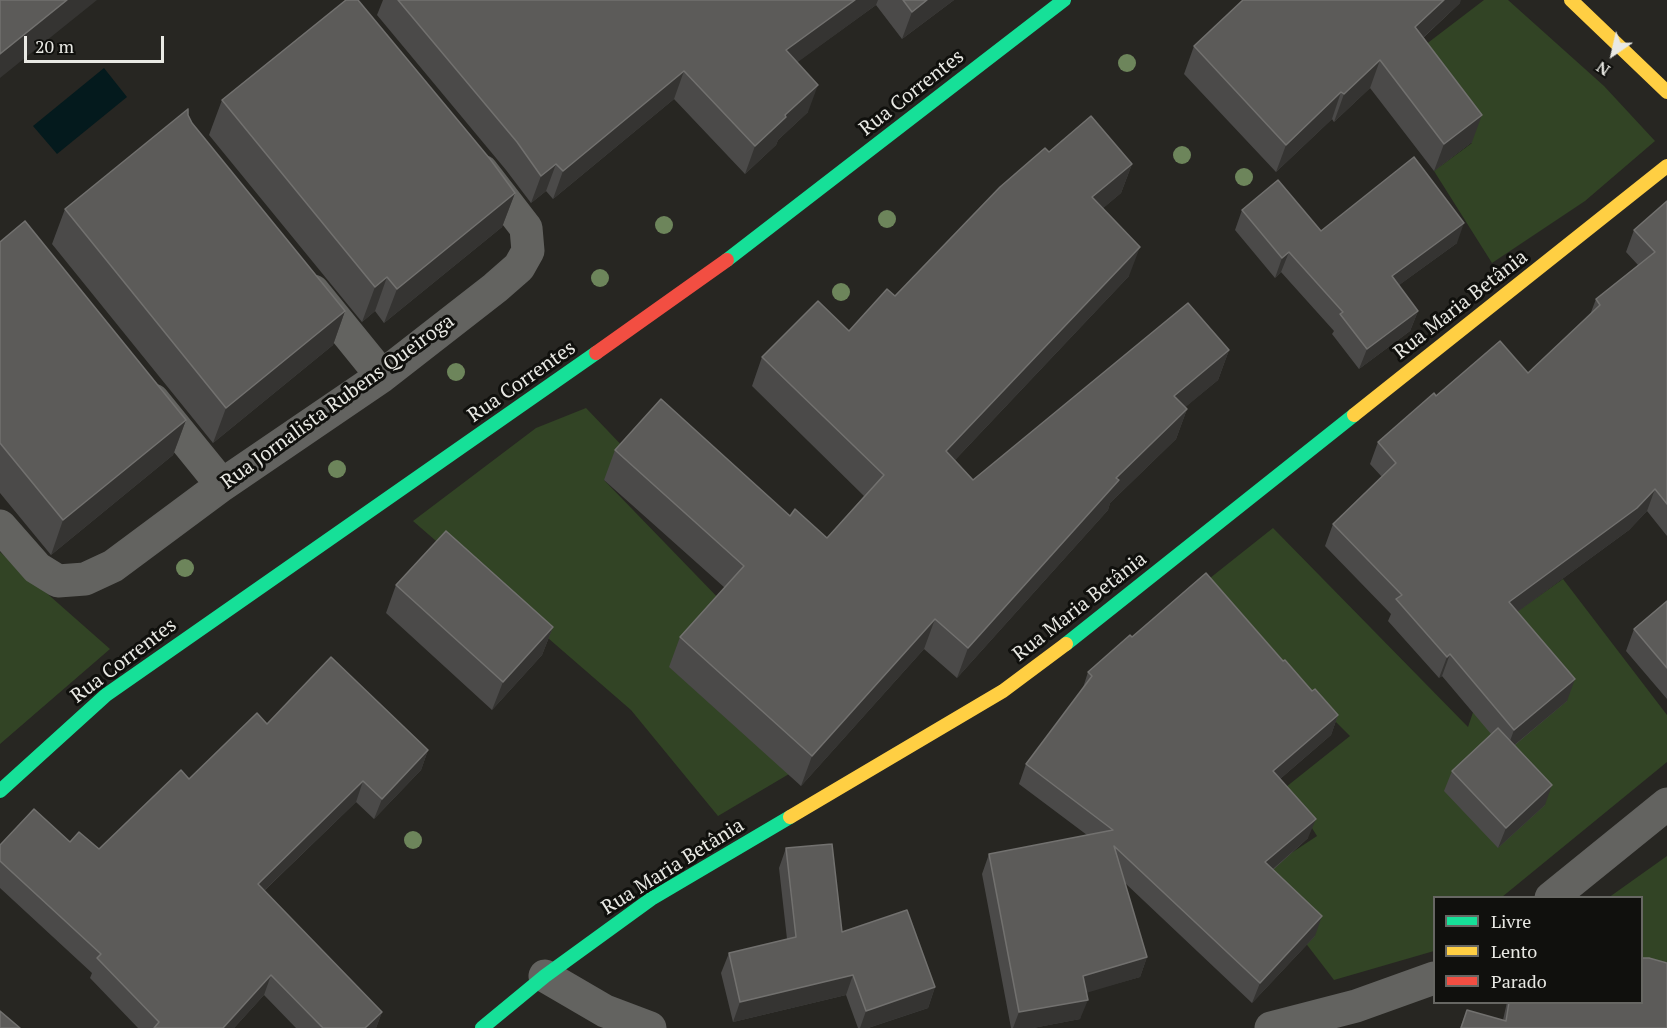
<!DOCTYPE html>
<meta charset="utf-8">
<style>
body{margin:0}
#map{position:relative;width:1667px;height:1028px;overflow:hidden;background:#272622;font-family:"PT Serif",serif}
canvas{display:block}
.legend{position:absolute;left:1433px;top:896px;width:210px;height:108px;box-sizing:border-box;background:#10100d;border:2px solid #676763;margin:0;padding:8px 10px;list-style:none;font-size:18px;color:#e9e9e4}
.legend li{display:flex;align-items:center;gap:12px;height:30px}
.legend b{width:30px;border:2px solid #676763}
.north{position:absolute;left:1583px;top:24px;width:60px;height:60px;-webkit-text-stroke:4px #10100d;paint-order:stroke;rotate:214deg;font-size:16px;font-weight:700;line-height:24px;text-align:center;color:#e9e9e4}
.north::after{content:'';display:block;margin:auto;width:21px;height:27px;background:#e9e9e4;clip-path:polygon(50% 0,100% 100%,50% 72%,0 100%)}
.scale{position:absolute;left:24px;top:36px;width:140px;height:27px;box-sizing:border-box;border:3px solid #e9e9e4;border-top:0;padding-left:8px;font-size:18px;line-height:21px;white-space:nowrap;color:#e9e9e4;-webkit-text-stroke:4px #10100d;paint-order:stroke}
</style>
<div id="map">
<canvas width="1667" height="1028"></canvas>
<ul class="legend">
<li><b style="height:8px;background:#16e098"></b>Livre</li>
<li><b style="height:8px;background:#ffcf43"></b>Lento</li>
<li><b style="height:8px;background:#f24e42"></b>Parado</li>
</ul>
<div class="north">N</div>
<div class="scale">20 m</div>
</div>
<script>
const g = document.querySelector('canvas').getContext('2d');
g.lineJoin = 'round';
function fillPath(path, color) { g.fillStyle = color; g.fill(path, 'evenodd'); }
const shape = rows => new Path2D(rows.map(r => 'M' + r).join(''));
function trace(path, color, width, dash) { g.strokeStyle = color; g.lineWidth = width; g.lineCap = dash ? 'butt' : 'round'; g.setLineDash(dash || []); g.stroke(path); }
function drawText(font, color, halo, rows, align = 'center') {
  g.font = font + ' "PT Serif",serif'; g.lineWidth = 6; g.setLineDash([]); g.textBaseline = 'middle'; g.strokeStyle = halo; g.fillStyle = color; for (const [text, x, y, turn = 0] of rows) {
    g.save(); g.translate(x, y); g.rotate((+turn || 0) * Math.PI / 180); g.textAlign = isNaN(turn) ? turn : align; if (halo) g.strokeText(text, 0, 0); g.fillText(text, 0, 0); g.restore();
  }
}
const green = shape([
 [1484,0,1508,0,1604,86,1655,141,1585,201,1492,263,1434,171,1472,143,1408,58],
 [586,408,629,453,604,480,725,605,670,667,789,774,718,816,631,710,413,521,536,428],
 [1273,528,1468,727,1504,621,1563,579,1667,715,1667,762,1502,897,1434,898,1434,951,1334,980,1255,877,1317,836,1286,787,1350,736,1200,586],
 [0,552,110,649,0,744],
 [1667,856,1667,984,1642,977,1642,898,1608,898]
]);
const water = shape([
 [104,68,127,97,57,154,33,126]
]);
const street = shape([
 [313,291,382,376],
 [153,400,222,485],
 [0,526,37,568,58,581,85,579,113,566,222,485,382,376,495,288,519,267,528,251,526,228,482,171],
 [1551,898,1667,804],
 [545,976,605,1011,650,1028],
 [1271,1028,1356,1006,1434,978]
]);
const fast = shape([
 [727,260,1064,0],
 [1066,644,1354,415],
 [0,791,106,695,596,353],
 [482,1028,545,976,651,899,790,817]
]);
const slow = shape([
 [1571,0,1667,92],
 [1354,415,1667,166],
 [790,817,1003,691,1066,644]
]);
const jam = shape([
 [596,353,727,260]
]);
const trees = [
 [1127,63],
 [1182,155],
 [1244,177],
 [887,219],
 [664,225],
 [600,278],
 [841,292],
 [456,372],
 [337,469],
 [185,568],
 [413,840]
];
const wall = shape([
 [383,0,954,0,902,39,876,5,797,62,808,112,778,140,776,145,745,174,674,99,553,199,546,191,531,203,506,170,377,15],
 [1460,3,1423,38,1472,142,1434,171,1370,88,1334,122,1332,119,1276,172,1184,74,1194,46],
 [222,100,515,193,502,227,384,323,375,311,362,322,209,135],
 [188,115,192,123,345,311,333,345,213,443,52,244,65,209],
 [1049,152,1132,164,1121,193,1103,208,1129,276,955,460,973,480,1229,350,1218,380,1185,407,1187,409,1176,439,1110,503,1108,510,957,678,924,649,801,786,669,667,680,637,725,588,604,480,615,450,790,516,827,538,864,496,752,386,762,357,849,331,895,296],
 [1667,201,1667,536,1647,511,1629,530,1517,612,1567,701,1515,745,1545,805,1498,848,1444,791,1452,771,1491,734,1442,676,1439,678,1388,621,1391,614,1325,546,1333,524,1382,477,1370,464,1378,442,1436,396,1528,373,1590,315,1596,299,1638,265,1626,252,1634,230],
 [1242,210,1321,231,1457,243,1399,285,1418,311,1410,331,1359,369,1332,334,1334,331,1281,272,1275,278,1235,230],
 [0,242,186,420,173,455,51,555,0,493],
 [396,585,553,627,542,655,492,710,386,613],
 [1667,601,1667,699,1626,651,1634,629],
 [1132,637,1283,661,1312,691,1338,715,1331,735,1280,779,1308,838,1273,870,1315,936,1252,1003,1125,883,1147,957,1140,977,1086,992,1080,1019,1033,1028,1011,1028,982,874,989,854,1087,835,1019,784,1026,764,1082,691,1088,672],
 [428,750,421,770,374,819,356,802,264,891,382,1012,376,1028,296,1028,264,995,234,1028,138,1028,90,978,92,973,0,888,0,845,70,842,99,849,189,779],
 [786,848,842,932,935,987,928,1008,868,1028,858,1028,846,995,733,1022,721,973,729,953,787,939,779,868],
 [1507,1002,1641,1002,1667,1028,1460,1028,1467,1010,1503,1020]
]);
const shadedWall = shape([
 [67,0,97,0,0,78,0,54],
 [855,0,878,0,876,5,776,78,786,50],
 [927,0,954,0,902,39,912,12],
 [1444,0,1461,0,1460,3,1405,54,1415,27],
 [1380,60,1370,88,1334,122,1344,94],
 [684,71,674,99,553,199,563,171],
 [818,85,808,112,778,140,776,145,745,174,755,146,785,115],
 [1341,92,1332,119,1276,172,1286,145],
 [1482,115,1472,142,1434,171,1444,144],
 [556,164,546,191,531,203,541,176],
 [1132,164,1121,193,1081,227,1092,197],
 [515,193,502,227,384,323,397,289],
 [1464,223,1457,243,1384,296,1392,276],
 [1140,247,1129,276,935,481,946,451],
 [1289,252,1281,272,1275,278,1282,258],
 [387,277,375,311,362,322,375,287],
 [345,311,333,345,213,443,226,408],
 [1418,311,1410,331,1359,369,1367,349],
 [1229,350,1218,380,1163,426,1174,396],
 [1187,409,1176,439,1110,503,1108,510,957,678,968,648,1116,478],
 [186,420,173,455,51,555,63,520],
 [1655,489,1647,511,1629,530,1501,624,1509,602],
 [935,619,924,649,801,786,812,756],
 [553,627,542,655,492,710,503,682],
 [1450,654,1442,676,1439,678,1447,657],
 [1575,679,1567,701,1506,752,1514,730],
 [1338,715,1331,735,1266,791,1273,771],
 [428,750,421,770,374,819,382,799],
 [363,781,356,802,250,904,258,884],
 [1552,785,1545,805,1498,848,1506,828],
 [1316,819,1308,838,1258,882,1265,862],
 [1322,916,1315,936,1252,1003,1260,983],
 [1147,957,1140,977,1076,996,1083,976],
 [271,975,264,995,234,1028,223,1028],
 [853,975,846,995,733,1022,740,1002],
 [935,987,928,1008,868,1028,860,1028,866,1011],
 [1088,1000,1080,1019,1033,1028,1013,1028,1019,1012],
 [382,1012,376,1028,365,1028]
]);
const building = shape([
 [0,0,67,0,0,54,0,0],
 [346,0,358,0,490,159,515,193,397,289,387,277,375,287,222,100,346,0],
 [398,0,855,0,786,50,818,85,785,115,786,117,755,146,684,71,563,171,556,164,541,176,517,142,398,0],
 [903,0,927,0,912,12,903,0],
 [1243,0,1444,0,1415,27,1482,115,1444,144,1380,60,1344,94,1341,92,1286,145,1194,46,1243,0],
 [188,109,188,115,192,123,345,311,226,408,65,209,188,109],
 [1091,116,1132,164,1092,197,1140,247,946,451,973,480,1188,303,1229,350,1174,396,1187,409,1116,478,1119,480,968,648,935,619,812,756,680,637,744,566,615,450,661,399,790,516,795,509,827,538,884,475,762,357,818,301,849,331,887,289,895,296,1000,187,1045,148,1049,152,1091,116],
 [1414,157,1464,223,1392,276,1418,311,1367,349,1340,314,1343,312,1289,252,1282,258,1242,210,1278,180,1321,231,1414,157],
 [1667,201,1667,504,1655,489,1637,508,1509,602,1575,679,1514,730,1450,654,1447,657,1396,599,1402,595,1333,524,1396,463,1378,442,1434,393,1436,396,1500,341,1528,373,1600,305,1596,299,1655,252,1634,230,1667,201],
 [25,221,186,420,63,520,0,443,0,242,25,221],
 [446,531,553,627,503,682,396,585,446,531],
 [1206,573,1283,661,1285,660,1312,691,1315,689,1338,715,1273,771,1316,819,1265,862,1322,916,1260,983,1114,846,1147,957,1083,976,1088,1000,1019,1012,989,854,1113,830,1026,764,1092,676,1088,672,1130,635,1132,637,1206,573],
 [1667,601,1667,668,1634,629,1667,601],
 [331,657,428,750,382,799,363,781,258,884,382,1012,365,1028,323,1028,271,975,223,1028,154,1028,159,1022,97,958,101,954,0,861,0,845,34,809,70,842,79,832,99,849,181,770,189,779,257,713,267,724,331,657],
 [1498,728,1552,785,1506,828,1452,771,1498,728],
 [832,844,842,932,907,910,935,987,866,1011,853,975,740,1002,729,953,796,937,786,848,832,844],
 [1641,958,1649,958,1667,963,1667,1028,1461,1028,1467,1010,1506,1021,1509,1002,1641,1002,1641,958],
 [0,1011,20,1028,0,1028,0,1011]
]);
const streetNames = [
 ["Rua Correntes",912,93,-38],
 ["Rua Maria Betânia",1461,305,-38],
 ["Rua Correntes",522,382,-35],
 ["Rua Jornalista Rubens Queiroga",338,402,-36],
 ["Rua Maria Betânia",1080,607,-38],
 ["Rua Correntes",124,661,-37],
 ["Rua Maria Betânia",673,867,-32]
];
fillPath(green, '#324425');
fillPath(water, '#041a1d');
trace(street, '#636360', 33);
trace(fast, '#16e098', 14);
trace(slow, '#ffcf43', 14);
trace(jam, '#f24e42', 14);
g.fillStyle = '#6d855b';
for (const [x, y] of trees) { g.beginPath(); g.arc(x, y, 9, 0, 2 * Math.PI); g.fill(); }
fillPath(wall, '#4b4a49');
fillPath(shadedWall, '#353432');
fillPath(building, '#5c5b59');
trace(building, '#72716f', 1.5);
drawText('20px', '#e9e9e4', '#10100d', streetNames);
</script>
